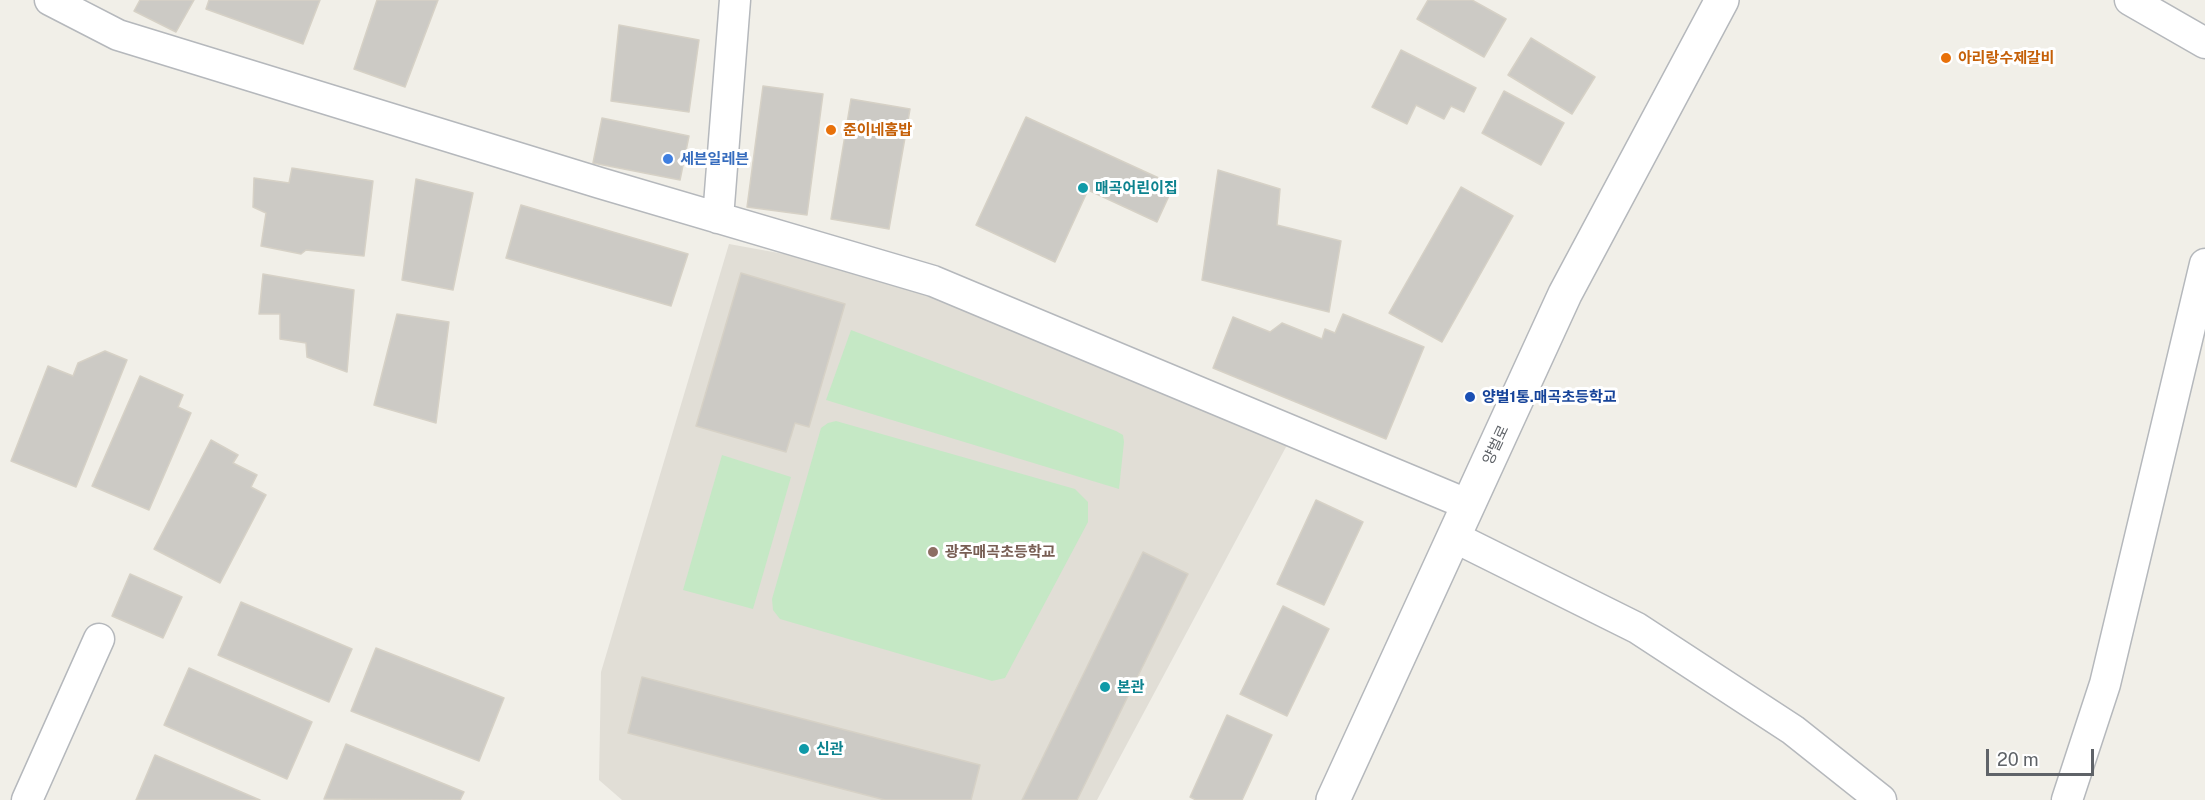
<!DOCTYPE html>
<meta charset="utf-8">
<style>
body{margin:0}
#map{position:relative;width:2205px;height:800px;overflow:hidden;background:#f1efe8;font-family:"Public Sans",sans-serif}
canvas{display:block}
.scale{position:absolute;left:1986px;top:749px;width:108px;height:27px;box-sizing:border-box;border:3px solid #5f6368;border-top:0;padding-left:8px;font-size:18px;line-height:21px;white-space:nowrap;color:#5f6368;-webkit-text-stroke:4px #fff;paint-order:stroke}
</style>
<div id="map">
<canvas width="2205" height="800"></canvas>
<div class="scale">20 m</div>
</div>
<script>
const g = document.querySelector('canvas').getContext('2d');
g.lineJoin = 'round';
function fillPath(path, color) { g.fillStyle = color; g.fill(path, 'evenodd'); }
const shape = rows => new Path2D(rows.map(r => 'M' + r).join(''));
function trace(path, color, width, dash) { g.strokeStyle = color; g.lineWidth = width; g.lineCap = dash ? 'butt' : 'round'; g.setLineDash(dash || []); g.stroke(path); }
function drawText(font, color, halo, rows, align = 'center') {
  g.font = font + ' "Public Sans","Noto Sans KR",sans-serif'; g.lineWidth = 6; g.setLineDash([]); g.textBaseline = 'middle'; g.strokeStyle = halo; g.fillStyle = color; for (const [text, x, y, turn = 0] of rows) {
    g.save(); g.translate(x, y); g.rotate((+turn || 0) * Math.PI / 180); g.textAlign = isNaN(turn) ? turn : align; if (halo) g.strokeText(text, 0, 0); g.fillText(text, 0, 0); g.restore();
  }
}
const education = shape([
 [729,244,933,281,1294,432,1097,800,622,800,599,780,601,672]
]);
const green = shape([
 [851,330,1116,431,1123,435,1124,442,1119,489,826,400],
 [836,421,1075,489,1088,502,1088,522,1005,678,992,681,979,677,780,619,773,610,772,599,821,428,828,423],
 [722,455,791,477,753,609,683,590]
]);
const building = shape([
 [140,0,194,0,176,32,134,11,140,0],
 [209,0,320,0,303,44,206,9,209,0],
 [377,0,438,0,405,87,354,69,377,0],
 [1428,0,1472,0,1506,19,1484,57,1417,19,1428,0],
 [619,25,699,40,689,112,611,101,619,25],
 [1531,38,1595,77,1572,114,1508,75,1531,38],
 [1401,50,1476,88,1464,112,1451,106,1444,119,1416,105,1407,124,1372,107,1401,50],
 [763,86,823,94,807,215,747,207,763,86],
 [1504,91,1564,123,1541,165,1482,133,1504,91],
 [851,99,910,109,889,229,831,219,851,99],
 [1026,117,1174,185,1157,222,1088,190,1055,262,976,225,1026,117],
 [602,118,689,136,680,180,593,163,602,118],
 [292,168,373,181,364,256,306,250,301,254,261,246,266,213,253,207,254,178,289,183,292,168],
 [1218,170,1280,189,1277,225,1341,241,1329,312,1202,280,1218,170],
 [416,179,473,193,453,290,402,280,416,179],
 [1461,187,1513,216,1442,342,1389,313,1461,187],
 [521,205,688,254,671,306,506,258,521,205],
 [741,273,845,304,809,427,795,423,786,452,696,426,741,273],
 [263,274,354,290,347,372,307,357,306,343,280,339,280,314,259,314,263,274],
 [397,314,449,322,436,423,374,405,397,314],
 [1343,314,1424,347,1386,439,1213,368,1233,317,1270,332,1282,323,1322,339,1325,329,1335,333,1343,314],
 [105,351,127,360,76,487,11,461,48,366,73,376,78,363,105,351],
 [140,376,183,395,178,407,191,413,149,510,92,486,140,376],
 [211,440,238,455,233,463,257,475,251,487,266,495,220,583,154,549,211,440],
 [1316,500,1363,522,1324,605,1277,584,1316,500],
 [1143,552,1188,574,1077,800,1022,800,1143,552],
 [130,574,182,597,163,638,112,616,130,574],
 [241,602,352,649,329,702,218,655,241,602],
 [1283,606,1329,629,1287,716,1240,694,1283,606],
 [376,648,504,698,479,761,351,711,376,648],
 [189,668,312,722,287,779,164,725,189,668],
 [642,677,980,765,971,800,885,800,628,733,642,677],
 [1227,715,1272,735,1242,800,1196,800,1190,797,1227,715],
 [346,744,464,792,460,800,324,799,346,744],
 [155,755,260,800,136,800,155,755]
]);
const minor = shape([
 [50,0,118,35,600,183,933,281,1469,505],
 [2130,0,2205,43],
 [718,218,735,0],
 [1454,537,1637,628,1793,730,1881,800],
 [27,800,99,639],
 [2067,800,2105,684,2205,264]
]);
const tertiary = shape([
 [1333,800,1565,294,1722,0]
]);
const markers = [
 [1946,58,6,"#e8710a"],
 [831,130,6,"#e8710a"],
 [668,159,6,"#3f7fe0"],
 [1083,188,6,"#0f9aa8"],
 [1470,397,6,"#1a4fb4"],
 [933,552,6,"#8d6e63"],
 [1105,687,6,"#0f9aa8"],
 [804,749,6,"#0f9aa8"]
];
const foodNames = [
 ["아리랑수제갈비",1958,58],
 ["준이네홈밥",843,130]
];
const shopNames = [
 ["세븐일레븐",680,159]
];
const cultureNames = [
 ["매곡어린이집",1095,188],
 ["본관",1117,687],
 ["신관",816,749]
];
const transitNames = [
 ["양벌1통.매곡초등학교",1482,397]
];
const streetNames = [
 ["양벌로",1496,445,-65]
];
const educationNames = [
 ["광주매곡초등학교",945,552]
];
fillPath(education, '#e1ded6');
fillPath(green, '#c5e8c5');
fillPath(building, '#cccac5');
trace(building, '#d6d1c6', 1.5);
trace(minor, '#b5b8bc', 33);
trace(tertiary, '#b5b8bc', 36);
trace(minor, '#fff', 30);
trace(tertiary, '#fff', 33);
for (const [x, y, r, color] of markers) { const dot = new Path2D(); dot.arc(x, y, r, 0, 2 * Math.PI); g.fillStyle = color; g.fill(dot); trace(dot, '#fff', 2); }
drawText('bold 15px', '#c56008', '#fff', foodNames, 'left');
drawText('bold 15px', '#366cbe', '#fff', shopNames, 'left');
drawText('bold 15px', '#0d838f', '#fff', cultureNames, 'left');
drawText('bold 15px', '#164399', '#fff', transitNames, 'left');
drawText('15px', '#5f6368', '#fff', streetNames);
drawText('bold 15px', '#785e54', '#fff', educationNames, 'left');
</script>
